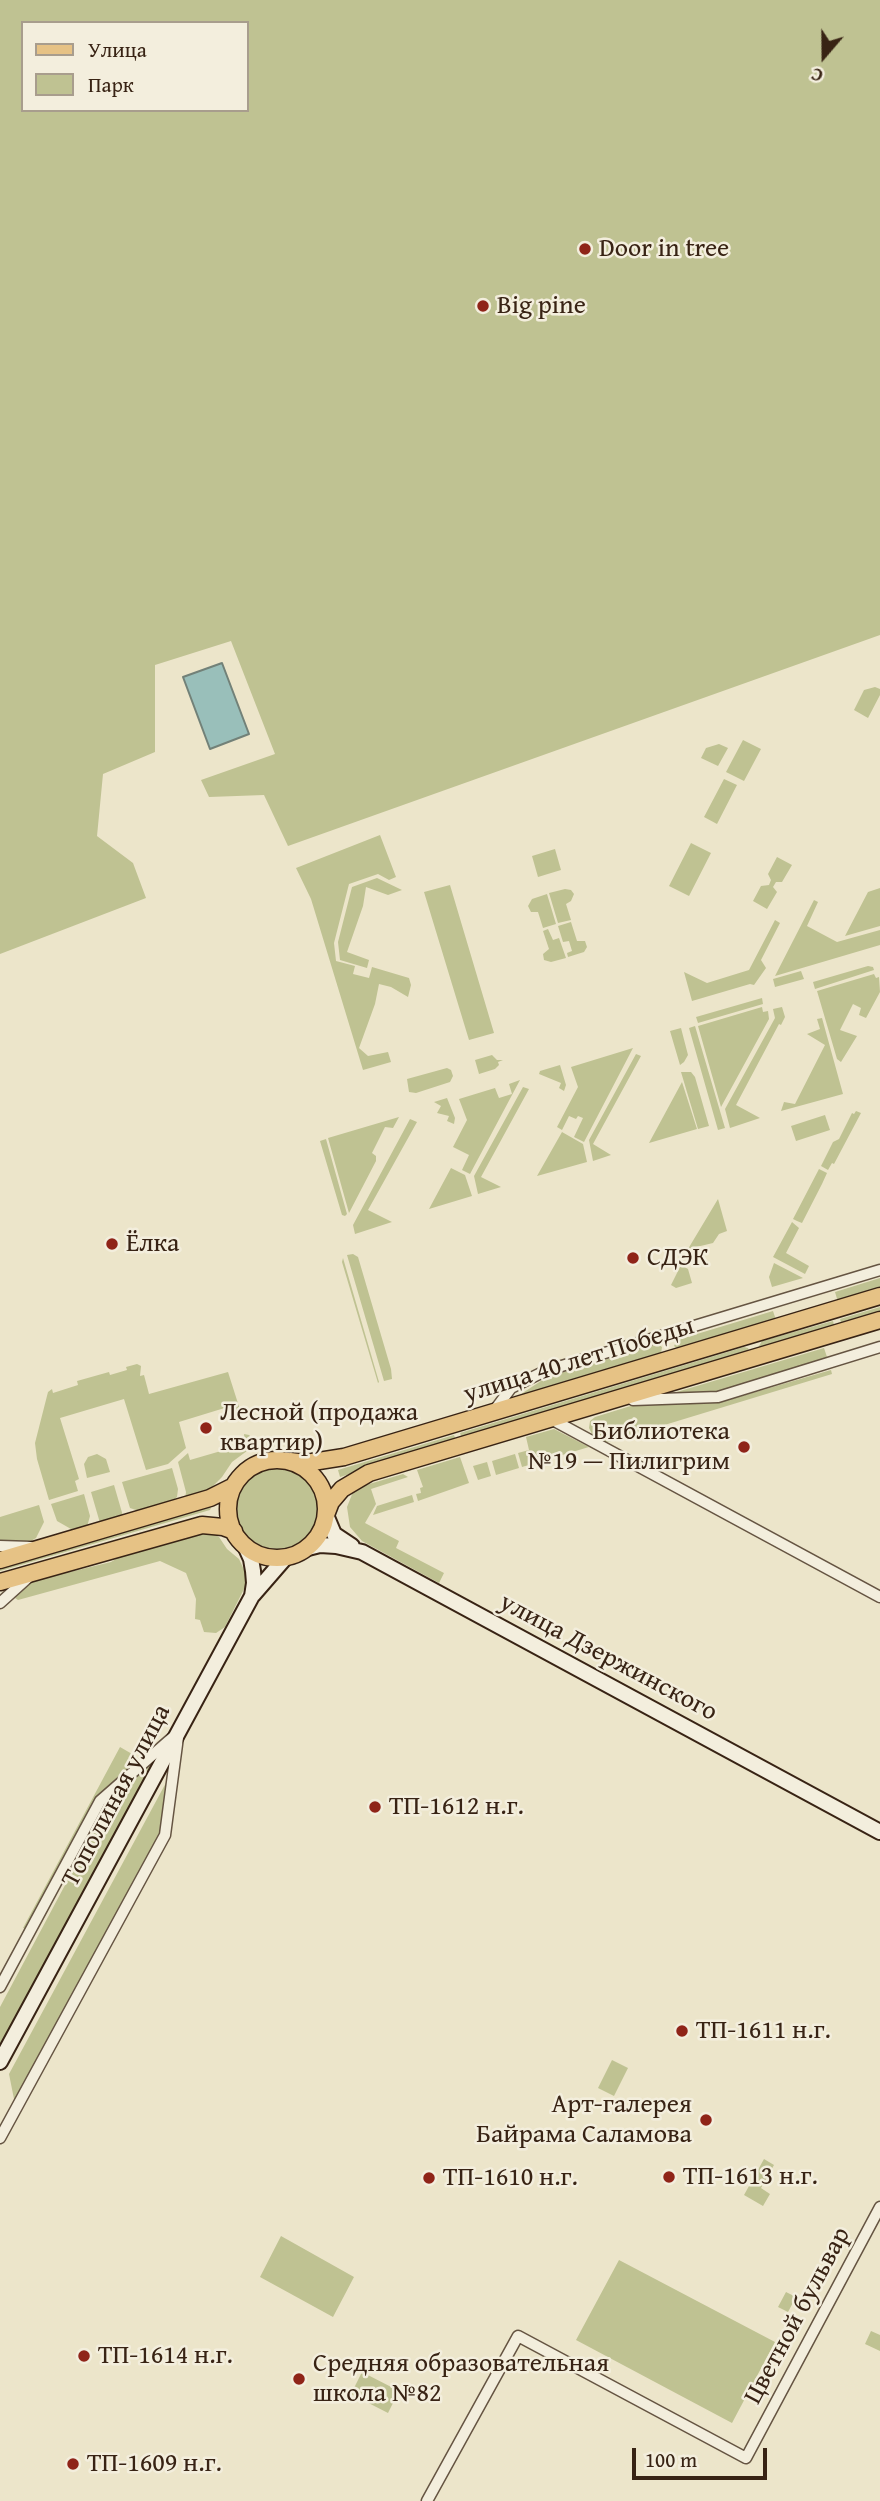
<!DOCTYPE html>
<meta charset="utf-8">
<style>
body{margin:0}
#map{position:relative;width:880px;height:2501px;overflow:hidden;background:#ece5ca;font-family:"Gentium Book Plus",serif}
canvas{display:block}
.legend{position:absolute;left:21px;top:21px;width:228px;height:91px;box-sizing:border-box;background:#f3eedd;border:2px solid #a89d8d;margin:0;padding:9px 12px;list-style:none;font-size:21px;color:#382314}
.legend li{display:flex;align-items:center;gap:14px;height:35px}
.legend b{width:35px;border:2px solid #a89d8d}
.north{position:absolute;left:789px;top:21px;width:70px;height:70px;-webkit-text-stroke:5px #f3eedd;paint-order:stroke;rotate:200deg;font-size:19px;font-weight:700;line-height:28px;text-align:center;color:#382314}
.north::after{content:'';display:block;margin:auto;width:24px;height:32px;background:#382314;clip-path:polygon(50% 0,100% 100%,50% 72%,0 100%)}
.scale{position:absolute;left:632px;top:2448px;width:135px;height:32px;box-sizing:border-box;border:4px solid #382314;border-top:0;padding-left:9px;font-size:21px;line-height:24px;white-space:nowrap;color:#382314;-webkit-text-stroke:5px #f3eedd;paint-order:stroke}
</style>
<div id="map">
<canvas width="880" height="2501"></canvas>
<ul class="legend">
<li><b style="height:9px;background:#e6c285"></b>Улица</li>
<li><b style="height:19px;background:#bfc292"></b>Парк</li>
</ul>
<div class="north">С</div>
<div class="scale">100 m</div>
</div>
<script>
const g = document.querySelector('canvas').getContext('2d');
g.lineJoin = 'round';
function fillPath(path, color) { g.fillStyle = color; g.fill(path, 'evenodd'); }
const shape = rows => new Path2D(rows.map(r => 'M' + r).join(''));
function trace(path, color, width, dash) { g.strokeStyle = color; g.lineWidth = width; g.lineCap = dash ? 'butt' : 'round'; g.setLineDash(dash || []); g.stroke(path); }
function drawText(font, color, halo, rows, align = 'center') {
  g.font = font + ' "Gentium Book Plus",serif'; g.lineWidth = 5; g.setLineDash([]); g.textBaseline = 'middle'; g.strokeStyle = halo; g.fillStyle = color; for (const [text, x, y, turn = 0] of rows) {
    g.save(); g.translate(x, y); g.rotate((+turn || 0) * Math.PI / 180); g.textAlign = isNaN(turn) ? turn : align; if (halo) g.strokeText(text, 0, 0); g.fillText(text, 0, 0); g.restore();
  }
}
const green = shape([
 [0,0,880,0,880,635,288,846,264,795,209,797,201,780,275,754,231,641,155,665,155,752,103,774,97,836,133,863,146,898,0,954],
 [23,23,247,23,247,110,23,110],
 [875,687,880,689,880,695,868,718,854,710,864,690],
 [743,740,761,749,744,781,726,772],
 [719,744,728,748,718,766,701,758,706,748],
 [724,779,737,785,717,824,704,817],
 [380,835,396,877,389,880,378,874,349,884,334,943,336,961,355,966,353,974,369,978,372,967,409,978,411,985,408,997,391,987,379,984,375,1004,359,1048,368,1056,388,1052,391,1062,363,1070,311,899,296,868],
 [691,843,711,853,689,896,669,886],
 [555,849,561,870,538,877,532,856],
 [777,857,792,865,782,882,776,882,773,887,777,892,767,909,753,901,761,886,769,885,771,880,768,874],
 [377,878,402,890,388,895,366,887,363,906,347,952,369,960,367,968,340,960,338,942,352,887],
 [450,885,494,1033,469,1040,424,892],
 [880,888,880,926,845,936,868,892],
 [565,889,571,890,574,894,571,901,566,904,571,920,558,923,549,893],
 [547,894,556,924,543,928,538,912,531,912,528,906,532,899],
 [814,900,818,902,807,926,837,942,880,930,880,945,775,976],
 [775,920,780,923,761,960,766,968,754,985,750,984,692,1001,684,972,707,983,749,970],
 [571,922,577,941,585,941,587,947,584,952,568,957,567,953,572,951,569,941,563,942,558,926],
 [548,929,553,940,559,938,566,958,551,962,544,960,543,954,549,949,543,931],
 [868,966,873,967,874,970,815,989,813,982],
 [801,971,804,979,775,987,773,979],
 [874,974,876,978,879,977,880,992,866,1018,859,1015,861,1008,853,1004,840,1030,857,1036,841,1062,837,1059,817,991],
 [762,998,763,1004,698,1023,696,1017],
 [762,1007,763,1012,768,1011,769,1019,721,1107,698,1026],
 [782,1007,785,1017,781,1025,779,1024,736,1105,760,1118,730,1128,725,1109,775,1018,773,1009],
 [822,1018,843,1094,781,1111,784,1102,795,1104,825,1045,807,1034,820,1029,817,1019],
 [695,1026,725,1128,718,1130,689,1028],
 [681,1028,688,1055,684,1062,680,1065,670,1031],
 [633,1048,584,1142,574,1137,583,1118,578,1116,576,1119,569,1116,562,1130,557,1127,578,1087,571,1067],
 [636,1054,641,1056,593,1144,611,1155,593,1161,589,1140],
 [492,1055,497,1060,503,1060,498,1062,499,1065,495,1069,479,1074,475,1060],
 [560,1065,566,1085,564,1091,559,1088,561,1083,539,1074,540,1071],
 [447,1068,451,1070,453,1076,450,1082,416,1093,409,1092,407,1079],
 [681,1072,691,1072,695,1077,709,1126,698,1129],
 [520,1080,470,1174,462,1170,469,1155,453,1147,467,1120,459,1099,495,1088,499,1098,512,1094,509,1084],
 [682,1082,697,1129,649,1143],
 [523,1087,529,1089,481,1177,501,1187,478,1194,474,1176],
 [447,1098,455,1118,454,1124,447,1121,449,1116,437,1113,441,1106,434,1102],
 [856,1111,861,1113,834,1164,832,1163,828,1170,821,1166,833,1142,839,1139,852,1113,854,1114],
 [825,1115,830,1130,796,1141,791,1126],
 [399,1117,393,1128,385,1127,372,1153,376,1156,376,1161,349,1213,328,1138],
 [410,1119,417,1122,368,1210,392,1222,355,1234,353,1225],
 [562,1132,583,1144,587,1162,537,1176],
 [326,1139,347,1214,345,1216,342,1215,320,1141],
 [451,1168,465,1175,472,1196,429,1209],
 [819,1169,827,1173,822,1184,802,1223,797,1221,793,1219],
 [718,1199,727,1231,719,1234,713,1243,688,1249],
 [792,1222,799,1228,786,1253,809,1266,805,1274,773,1257],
 [353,1254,358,1257,391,1369,392,1379,384,1381,347,1255],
 [343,1258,379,1382,378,1383,342,1262],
 [774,1263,803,1278,772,1287,769,1277],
 [681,1265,688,1269,692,1283,676,1288,671,1285],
 [880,1278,880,1290,838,1302,835,1292],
 [880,1307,880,1314,842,1326,840,1319],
 [773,1311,776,1320,678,1349,674,1346,677,1340],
 [833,1321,835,1328,761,1348,759,1346,762,1341],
 [658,1344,662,1347,661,1354,515,1398,547,1377],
 [744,1347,748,1348,749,1351,462,1439,460,1433],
 [824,1348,828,1360,717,1393,670,1394],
 [137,1364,141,1366,140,1376,144,1375,149,1394,228,1372,242,1416,236,1418,231,1406,179,1422,186,1448,168,1464,146,1470,124,1399,60,1418,79,1479,75,1481,78,1491,49,1500,37,1459,35,1443,48,1392,52,1389,53,1393,78,1385,77,1381,109,1372,110,1375,127,1370,126,1367],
 [831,1370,832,1374,602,1444,594,1438,589,1428,590,1421,595,1417,637,1404,718,1403],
 [554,1429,589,1447,522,1467,518,1453,529,1450,526,1437],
 [244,1434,249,1435,252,1438,251,1448,232,1462,222,1477,210,1489,185,1499,186,1492,178,1462,188,1453,190,1460,245,1444],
 [454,1435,456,1441,340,1477,338,1470],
 [97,1454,106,1459,110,1472,87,1478,84,1464,88,1457],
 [515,1454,519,1468,496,1475,492,1461],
 [460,1457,469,1483,418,1501,416,1494,421,1493,420,1488,423,1487,417,1470],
 [487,1462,491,1476,478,1480,473,1466],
 '236 1508a41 41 0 1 1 82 0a41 41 0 1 1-82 0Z',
 [172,1468,178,1489,177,1497,172,1502,139,1511,130,1508,122,1482],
 [403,1474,408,1477,371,1489,376,1504,365,1523,399,1541,396,1548,444,1573,439,1583,362,1541,350,1527,347,1507,353,1492,366,1485],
 [114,1485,123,1516,100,1523,91,1492],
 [84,1494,90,1516,87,1527,71,1529,57,1521,51,1504],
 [412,1495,414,1502,373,1515,377,1506],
 [39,1505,44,1522,36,1538,31,1541,0,1541,0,1517],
 [209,1506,211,1508,210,1510,0,1571,0,1567],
 [195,1531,213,1534,219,1537,227,1549,239,1559,246,1574,245,1587,225,1627,216,1633,204,1632,200,1620,195,1619,196,1599,186,1573,160,1561,18,1600,15,1598,31,1578,50,1573,70,1572,111,1562,132,1549],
 [120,1747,139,1758,139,1759,104,1791,26,1929,23,1928],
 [149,1763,152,1765,0,2045,0,2007,112,1797],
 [168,1779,162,1832,15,2104,9,2074],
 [612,2060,628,2068,614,2096,598,2088],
 [764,2159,774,2165,761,2188,770,2194,763,2206,744,2195],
 [281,2236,354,2277,333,2317,260,2277],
 [619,2260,775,2342,732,2423,576,2340],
 [786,2292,796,2297,788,2312,778,2307],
 [871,2331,880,2335,880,2351,865,2344],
 [362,2372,399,2391,388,2413,351,2394]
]);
const water = shape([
 [222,663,249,734,210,749,183,677,222,663]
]);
const minor = shape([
 [633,1400,718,1397,880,1347],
 [494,1411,511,1388,545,1371,880,1270],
 [551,1419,880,1597],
 [0,1546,31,1547],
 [0,1603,31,1575],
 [0,1987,100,1801,172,1738],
 [0,2138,165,1835,178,1737],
 [427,2501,518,2336,746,2458,880,2207]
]);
const secondary = shape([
 [326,1515,334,1534,352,1546],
 [308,1548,320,1545,336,1546,362,1552,880,1832],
 [253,1595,286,1557],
 [0,2062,252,1596,254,1583,253,1571,251,1559,246,1548]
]);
const primary = shape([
 '228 1509a49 49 0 1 1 98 0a49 49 0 1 1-98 0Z',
 [290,1461,306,1463,344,1457,880,1296],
 [326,1515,331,1502,342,1489,369,1473,880,1320],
 [0,1560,210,1498,232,1487],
 [0,1582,202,1525,223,1527,234,1531]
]);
const markers = [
 [585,249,7,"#8f2418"],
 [483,306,7,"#8f2418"],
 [112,1244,7,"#8f2418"],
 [633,1258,7,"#8f2418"],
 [206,1428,7,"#8f2418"],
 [744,1447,7,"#8f2418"],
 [375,1807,7,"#8f2418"],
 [682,2031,7,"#8f2418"],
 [706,2120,7,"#8f2418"],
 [669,2177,7,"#8f2418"],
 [429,2178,7,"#8f2418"],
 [84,2356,7,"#8f2418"],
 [299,2379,7,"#8f2418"],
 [73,2464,7,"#8f2418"]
];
const poiNames = [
 ["Door in tree",599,249],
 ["Big pine",497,306],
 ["Ёлка",126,1244],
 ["СДЭК",647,1258],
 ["Лесной (продажа",220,1413],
 ["квартир)",220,1443],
 ["Библиотека",730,1432,"right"],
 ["№19 — Пилигрим",730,1462,"right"],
 ["ТП-1612 н.г.",389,1807],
 ["ТП-1611 н.г.",696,2031],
 ["Арт-галерея",692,2105,"right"],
 ["Байрама Саламова",692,2135,"right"],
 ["ТП-1613 н.г.",683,2177],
 ["ТП-1610 н.г.",443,2178],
 ["ТП-1614 н.г.",98,2356],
 ["Средняя образовательная",313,2364],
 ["школа №82",313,2394],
 ["ТП-1609 н.г.",87,2464]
];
const streetNames = [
 ["улица 40 лет Победы",579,1361,-17],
 ["улица Дзержинского",608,1658,28],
 ["Тополиная улица",117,1796,-62],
 ["Цветной бульвар",798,2316,-62]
];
fillPath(green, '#bfc292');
fillPath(water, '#99bfba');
trace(water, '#728178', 2);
trace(minor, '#655442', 13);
trace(secondary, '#382314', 18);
trace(primary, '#382314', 19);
trace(minor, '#f3eedd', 10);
trace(secondary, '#f3eedd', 14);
trace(primary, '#e6c285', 16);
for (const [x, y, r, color] of markers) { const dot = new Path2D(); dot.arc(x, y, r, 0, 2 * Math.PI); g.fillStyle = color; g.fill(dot); trace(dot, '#f3eedd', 2.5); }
drawText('26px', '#382314', '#f3eedd', poiNames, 'left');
drawText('26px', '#382314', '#f3eedd', streetNames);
</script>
